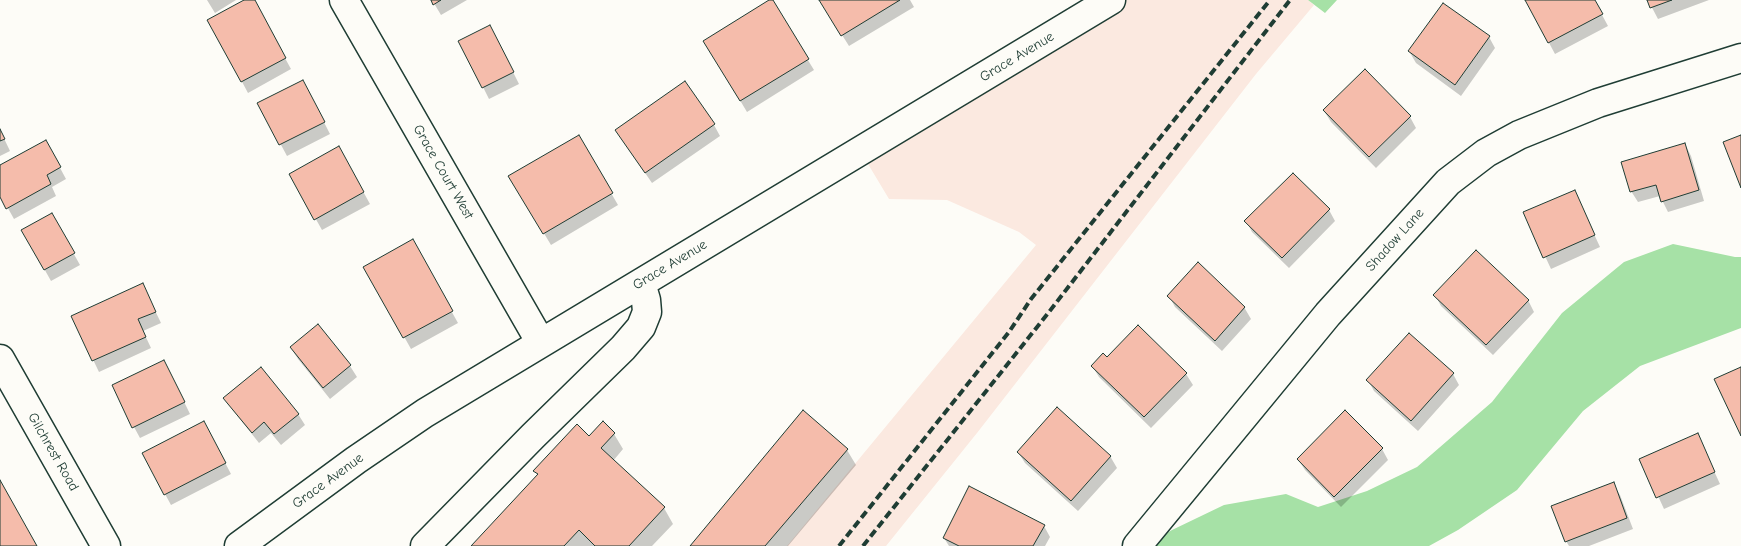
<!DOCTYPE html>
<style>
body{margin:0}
canvas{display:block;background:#fdfcf7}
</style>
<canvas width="1741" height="546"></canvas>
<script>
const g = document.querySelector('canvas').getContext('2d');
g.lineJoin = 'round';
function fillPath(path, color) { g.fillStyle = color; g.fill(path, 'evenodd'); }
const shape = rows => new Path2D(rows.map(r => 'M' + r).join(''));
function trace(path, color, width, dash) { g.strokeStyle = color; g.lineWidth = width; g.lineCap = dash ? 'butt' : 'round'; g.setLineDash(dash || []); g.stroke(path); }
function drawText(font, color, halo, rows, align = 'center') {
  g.font = font + ' "Comic Neue",sans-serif'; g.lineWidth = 5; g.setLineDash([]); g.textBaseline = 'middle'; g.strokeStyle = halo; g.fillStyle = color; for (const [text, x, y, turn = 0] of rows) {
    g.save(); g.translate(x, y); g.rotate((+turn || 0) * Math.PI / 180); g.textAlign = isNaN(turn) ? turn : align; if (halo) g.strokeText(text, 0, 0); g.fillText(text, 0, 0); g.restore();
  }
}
const built = shape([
 [1111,0,1308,0,1314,5,1256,74,977,433,886,546,787,546,1036,245,1019,232,947,200,889,199,862,154]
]);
const green = shape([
 [1308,0,1337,0,1325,13],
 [1673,244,1735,257,1741,257,1741,328,1640,366,1583,411,1517,490,1458,530,1429,546,1144,546,1172,530,1224,505,1286,494,1318,507,1367,491,1417,467,1492,402,1562,313,1624,262]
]);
const shadow = shape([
 [207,0,236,0,215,13],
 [246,0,253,0,291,69,248,93,209,20],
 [432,0,467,0,441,15],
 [771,0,814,70,747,112,711,52],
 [820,0,910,0,914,7,849,46],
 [1526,0,1594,0,1608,26,1555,54],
 [1648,0,1709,0,1658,19],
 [1489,37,1495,48,1461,96,1416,63,1409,51],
 [496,38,519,84,489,99,460,41],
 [309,93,330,134,287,156,259,104],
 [1324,111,1410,117,1416,128,1376,168,1331,122],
 [714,125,720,136,652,183,623,141],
 [0,130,10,151,0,156],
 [578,136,618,205,551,245,510,177],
 [1685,144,1691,156,1704,201,1668,212,1660,196,1638,202,1631,191],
 [339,148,370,204,322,230,291,175],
 [52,153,66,179,52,187,56,196,14,219,0,194,0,167],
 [1293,174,1329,210,1335,221,1289,268,1252,232,1246,221],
 [1574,191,1600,247,1551,269,1525,213],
 [52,215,80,265,51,281,23,231],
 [412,241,458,323,411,349,365,267],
 [1435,295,1528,300,1534,312,1493,355,1441,306],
 [148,296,161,323,143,331,151,348,99,372,72,316],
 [1169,296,1244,307,1251,319,1222,351,1175,307],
 [318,326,350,366,357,377,330,399,298,359,291,348],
 [1138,327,1186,374,1193,385,1151,428,1099,377,1092,366,1107,359],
 [1409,334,1453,374,1459,385,1418,431,1374,391,1368,380],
 [170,373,190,414,140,438,134,427],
 [225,398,298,414,305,425,281,445,271,433,259,443,232,409],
 [1345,412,1382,449,1388,460,1341,507,1305,470,1298,459],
 [210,434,231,474,171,505,165,494],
 [614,434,623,449,613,461,664,508,673,524,652,546,473,546,538,476,535,471,589,438],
 [1697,434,1720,484,1664,509,1641,459],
 [847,450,856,465,788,546,691,546],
 [1018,452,1110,456,1117,468,1078,511,1025,463],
 [1613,484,1620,495,1633,529,1589,546,1569,546,1566,541],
 [1044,526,1050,537,1045,546,949,546,944,538]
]);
const building = shape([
 [244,0,255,0,286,58,241,82,207,20,244,0],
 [431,0,441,0,433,5,431,0],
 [769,0,773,0,809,59,740,101,703,41,769,0],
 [819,0,900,0,841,36,819,0],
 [1525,0,1595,0,1603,14,1548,43,1525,0],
 [1647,0,1672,0,1650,8,1647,0],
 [1443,3,1490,36,1455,85,1408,51,1443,3],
 [490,25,514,72,482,88,458,41,490,25],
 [1365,69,1411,116,1369,157,1323,110,1365,69],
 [303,80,325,122,279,145,257,103,303,80],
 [685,81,715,124,645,173,615,130,685,81],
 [0,129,5,139,0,141,0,129],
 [579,135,613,193,543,234,508,176,579,135],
 [1741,135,1741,188,1723,142,1741,135],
 [46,140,61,167,47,175,51,184,6,209,0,197,0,165,46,140],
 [1685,143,1699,190,1661,202,1656,185,1630,192,1621,162,1685,143],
 [339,146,364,192,314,220,289,174,339,146],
 [1293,173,1330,209,1282,258,1244,221,1293,173],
 [1575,190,1595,235,1543,258,1523,212,1575,190],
 [52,213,75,253,44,270,21,230,52,213],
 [413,239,453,311,403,338,363,267,413,239],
 [1476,250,1529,300,1486,345,1433,295,1476,250],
 [1198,262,1245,307,1215,341,1167,296,1198,262],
 [143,283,156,312,138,319,146,337,92,361,71,316,143,283],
 [318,324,351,365,323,388,290,347,318,324],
 [1138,325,1187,373,1144,417,1091,366,1103,353,1107,357,1138,325],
 [1409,333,1454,373,1411,421,1366,380,1409,333],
 [164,360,185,402,132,428,112,385,164,360],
 [261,367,299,414,274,434,264,422,252,433,223,398,261,367],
 [1741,367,1741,436,1714,379,1741,367],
 [1057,407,1111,456,1071,501,1017,452,1057,407],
 [803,410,848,449,765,546,690,546,803,410],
 [1345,410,1383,448,1334,497,1297,459,1345,410],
 [204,421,226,463,164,495,142,453,204,421],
 [603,421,615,433,601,448,665,507,629,546,595,546,579,530,564,546,471,546,538,474,533,471,577,424,589,436,603,421],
 [1698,433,1715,472,1656,498,1639,459,1698,433],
 [0,480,37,546,0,546,0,480],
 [1614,482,1627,518,1565,542,1551,506,1614,482],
 [969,486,1045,525,1033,546,959,546,943,538,969,486]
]);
const minor = shape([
 [344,0,541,343],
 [0,359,106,546],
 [239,546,356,460,425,413,1111,0],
 [425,546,533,436,623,348,641,327,647,312,646,300,641,283],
 [1137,546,1328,314,1448,182,1486,153,1519,135,1598,103,1741,58]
]);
const rail = shape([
 [839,546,1009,332,1031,299,1270,0],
 [863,546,1049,312,1290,0]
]);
const streetNames = [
 ["Grace Avenue",1017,57,-31],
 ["Grace Court West",443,172,60],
 ["Shadow Lane",1395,240,-48],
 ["Grace Avenue",670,265,-31],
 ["Gilchrest Road",53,452,60],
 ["Grace Avenue",328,481,-36]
];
fillPath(built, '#fbe9e0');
fillPath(green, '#a6e1a6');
fillPath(shadow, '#0003');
fillPath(building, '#f5bcab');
trace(building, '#1f3d34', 1);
trace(minor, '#1f3d34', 31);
trace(minor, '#fdfcf7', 28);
trace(rail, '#1f3d34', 4, [8, 4]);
drawText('14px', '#1f3d34', '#fdfcf7', streetNames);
</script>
